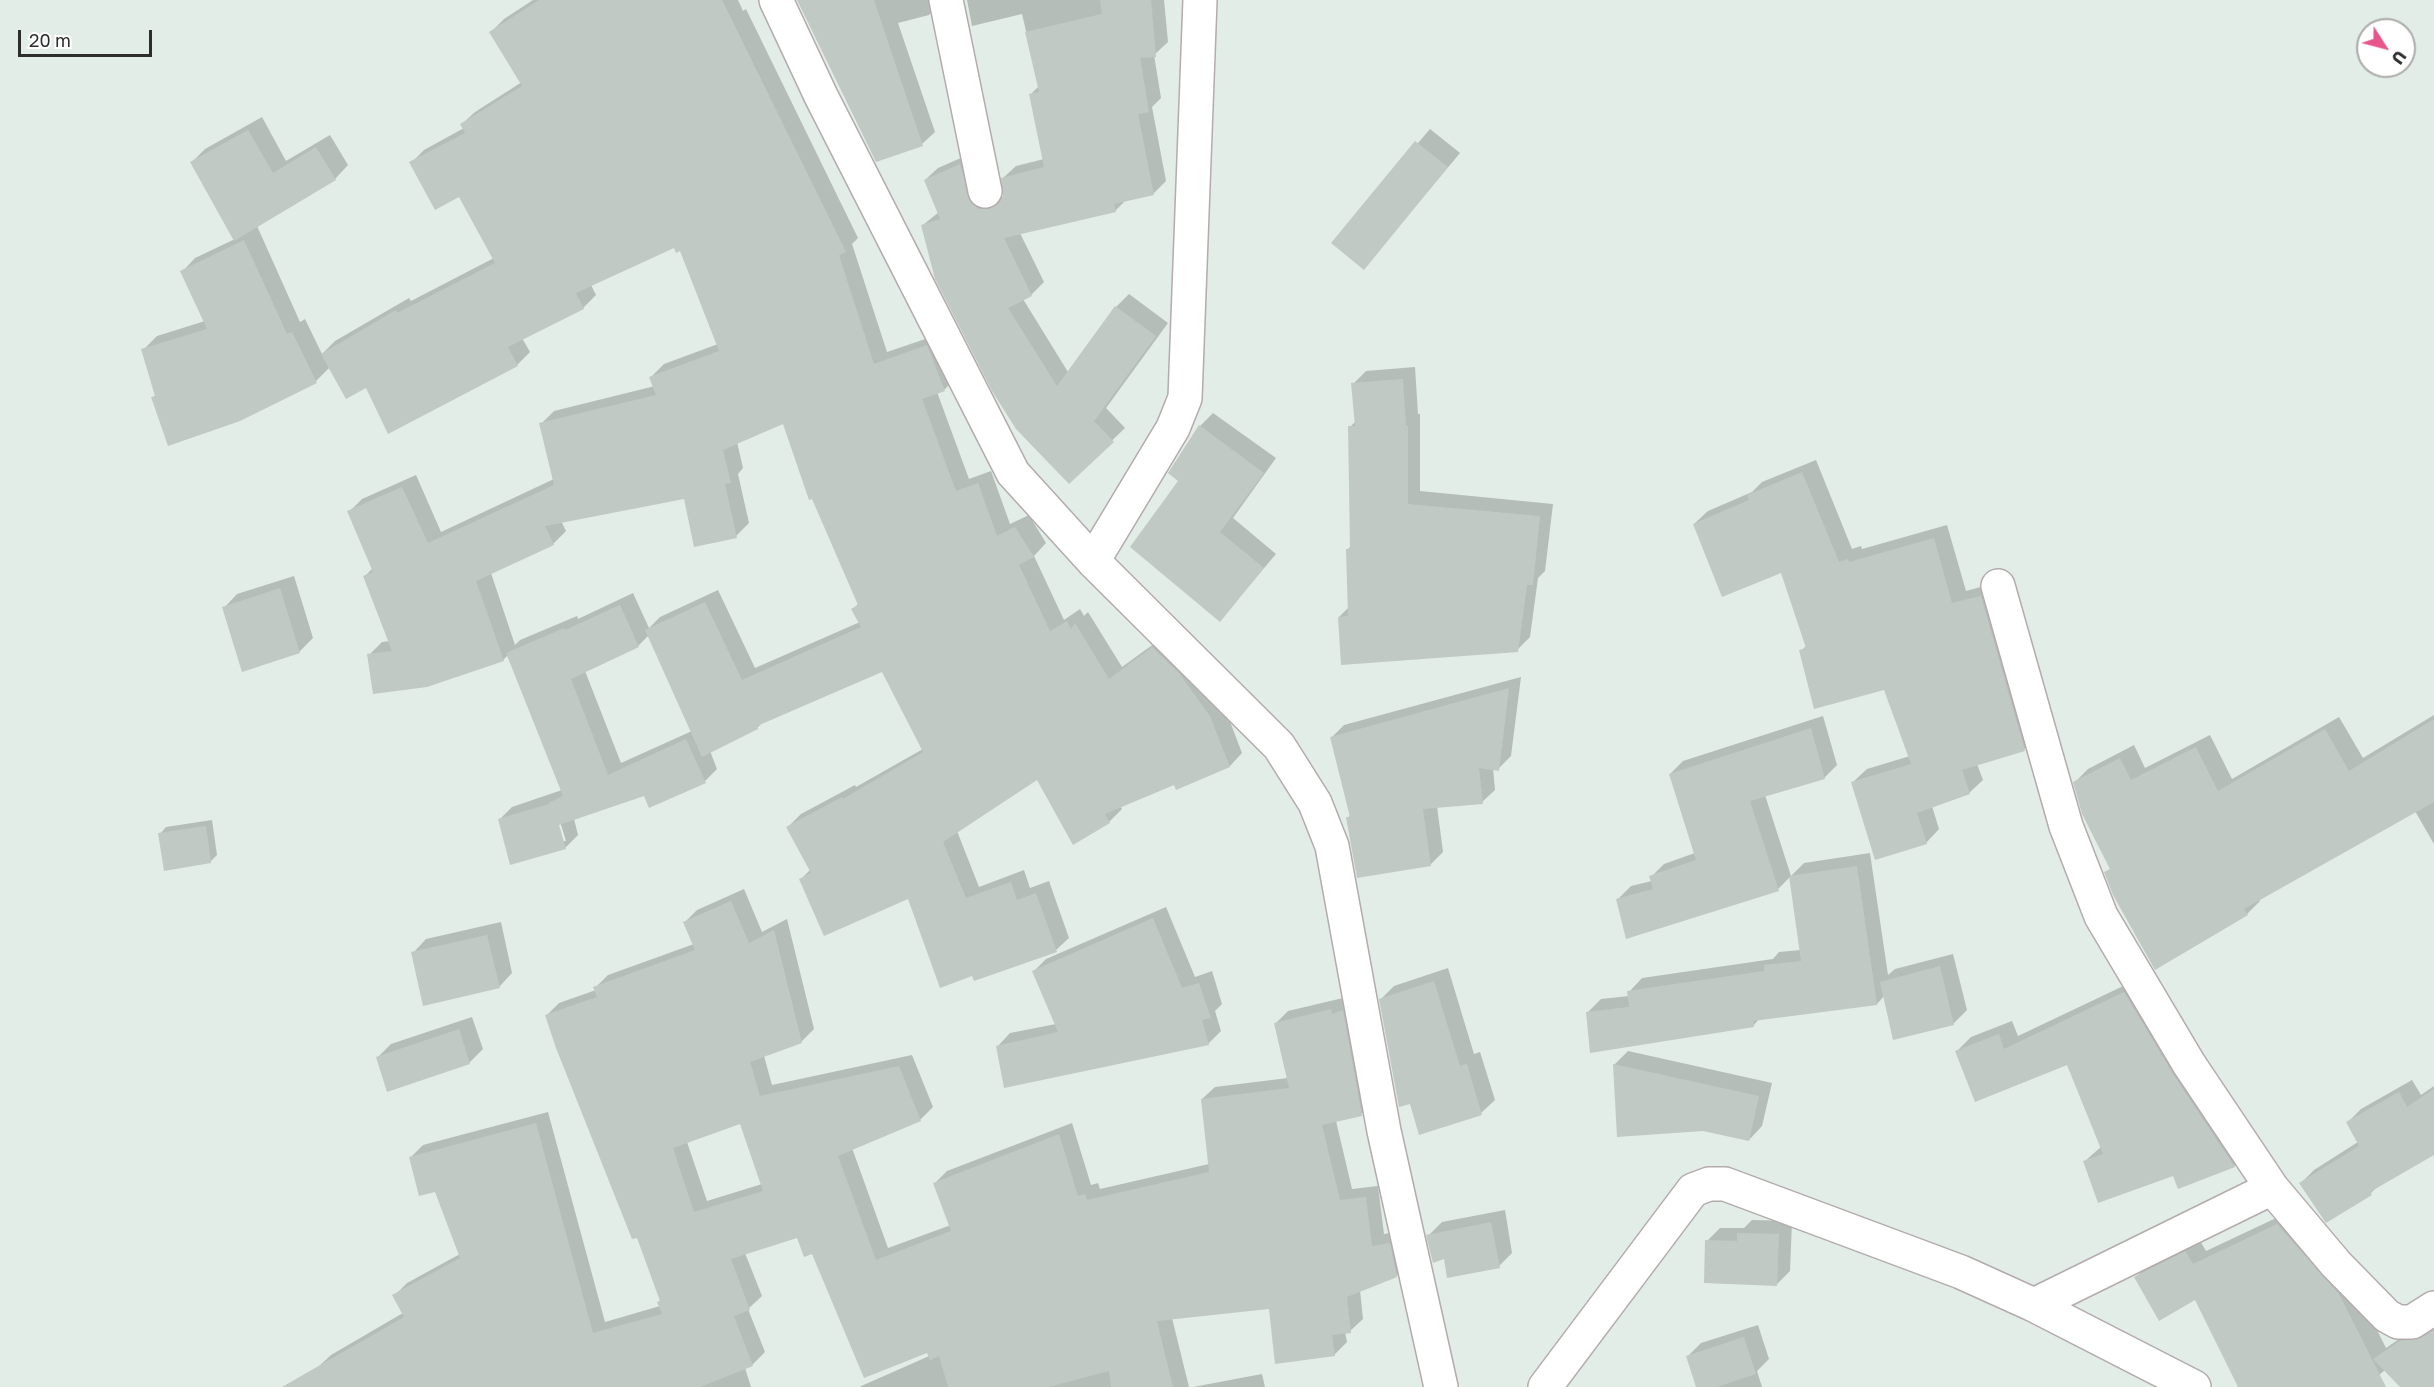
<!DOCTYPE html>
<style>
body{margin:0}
#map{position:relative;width:2434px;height:1387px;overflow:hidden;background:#e1ede6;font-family:"Golos Text",sans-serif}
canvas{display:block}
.north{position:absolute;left:2356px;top:18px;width:60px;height:60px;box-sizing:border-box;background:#fff;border:2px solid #ababab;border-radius:50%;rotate:126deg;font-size:16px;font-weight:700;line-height:24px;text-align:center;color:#2d2d2d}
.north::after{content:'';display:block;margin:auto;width:21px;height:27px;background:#e7558b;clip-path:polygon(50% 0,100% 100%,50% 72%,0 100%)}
.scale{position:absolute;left:18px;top:30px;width:134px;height:27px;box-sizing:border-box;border:3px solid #2d2d2d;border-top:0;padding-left:8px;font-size:18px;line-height:21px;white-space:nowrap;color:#2d2d2d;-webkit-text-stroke:4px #fff;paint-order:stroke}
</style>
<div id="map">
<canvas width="2434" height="1387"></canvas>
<div class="north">U</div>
<div class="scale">20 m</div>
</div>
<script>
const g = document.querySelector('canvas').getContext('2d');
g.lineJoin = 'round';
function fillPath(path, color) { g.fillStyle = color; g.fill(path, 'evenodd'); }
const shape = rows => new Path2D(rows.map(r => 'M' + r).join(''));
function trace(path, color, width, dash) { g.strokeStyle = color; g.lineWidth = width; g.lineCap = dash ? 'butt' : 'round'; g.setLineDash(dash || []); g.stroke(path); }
const shadow = shape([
 [533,0,738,0,743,11,746,9,858,238,852,244,887,352,940,334,957,377,945,389,937,392,969,479,991,471,1010,524,1029,515,1046,543,1034,556,1064,620,1080,609,1084,616,1088,612,1122,667,1166,635,1223,703,1242,753,1230,766,1177,788,1175,783,1120,806,1122,809,1109,822,1038,778,957,831,979,887,1024,870,1030,888,1049,881,1069,938,1056,950,909,897,801,879,811,869,788,827,801,814,855,785,856,787,923,749,883,670,764,721,757,728,710,751,717,769,705,781,645,794,574,819,578,835,565,848,499,820,512,807,562,790,508,655,503,660,369,655,382,642,390,641,365,576,373,568,349,512,362,499,416,475,441,532,554,479,541,424,554,411,655,386,651,377,664,364,718,344,681,249,674,246,591,285,596,295,583,308,522,338,530,352,517,365,366,385,330,367,316,381,153,398,156,394,143,350,157,336,205,321,182,272,195,258,235,239,192,162,205,149,262,117,286,161,330,135,348,165,335,179,257,226,300,322,305,319,322,354,335,341,409,298,411,301,494,258,459,195,411,163,424,150,464,128,462,124,475,112,522,82,491,32,504,19],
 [784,422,859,603,853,609,860,622,755,668,718,590,660,617,649,628,633,593,578,619,577,616,520,640,515,645,491,573,553,544,566,531,561,521,686,497,736,536,749,523,738,474,743,468,737,442],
 [649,635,692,731,621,763,585,671,638,646],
 [559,818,566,841,562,841,556,819],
 [802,0,942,0,929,15,898,23,935,132,922,144],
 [967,0,1164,0,1168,42,1154,55,1161,98,1152,107,1166,181,1153,194,1126,200,1115,211,1020,233,1044,282,1031,295,1023,299,1068,372,1116,307,1129,294,1168,323,1106,408,1125,428,1069,482,923,225,939,212,925,180,938,168,972,153,992,196,1002,197,1004,196,1003,178,1016,166,1044,159,1030,95,1039,86,1022,14,972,26],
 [1430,129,1460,153,1364,268,1333,243],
 [1415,367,1418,414,1420,414,1420,491,1553,504,1545,571,1538,578,1530,637,1517,650,1339,617,1349,607,1348,549,1351,546,1350,427,1356,421,1353,384,1366,371],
 [1213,413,1276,458,1233,518,1276,554,1220,620,1181,480,1200,426],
 [1816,460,1852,549,1861,546,1862,549,1947,525,1966,591,1995,583,2038,736,2024,749,1977,764,1983,780,1969,793,1932,806,1939,829,1926,843,1853,782,1867,769,1910,756,1885,688,1801,651,1807,645,1782,571,1694,524,1708,511,1752,492,1762,482],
 [294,576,313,638,299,652,224,608,237,594],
 [1521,677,1511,756,1498,769,1493,768,1495,790,1482,802,1437,806,1443,852,1431,864,1348,818,1351,814,1331,738,1344,725],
 [2434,715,2434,844,2415,811,2259,899,2260,901,2247,914,2106,873,2111,868,2075,782,2088,769,2134,745,2145,768,2210,735,2232,779,2339,717,2363,758],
 [1823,716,1837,765,1824,778,1765,795,1791,876,1804,863,1870,853,1888,975,1895,969,1953,954,1967,1010,1953,1024,1884,996,1877,1004,1760,1018,1753,1026,1588,1012,1601,999,1629,996,1629,992,1642,978,1773,959,1779,952,1801,950,1790,877,1778,889,1618,899,1631,886,1652,881,1651,877,1664,864,1695,853,1670,774,1683,761],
 [212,820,217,855,210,862,160,834,166,827],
 [744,889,762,932,787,919,814,1029,801,1042,764,1056,772,1085,912,1055,933,1107,921,1119,852,1148,888,1248,951,1225,935,1183,947,1171,1072,1123,1091,1185,1098,1183,1100,1189,1209,1164,1202,1099,1215,1087,1288,1078,1275,1024,1288,1011,1343,998,1374,1102,1361,1114,1336,1121,1352,1189,1378,1186,1384,1234,1402,1231,1409,1263,1396,1276,1360,1290,1363,1319,1350,1331,1345,1332,1347,1342,1334,1355,1270,1308,1172,1318,1189,1387,859,1387,1004,1323,813,1253,798,1236,745,1253,762,1296,748,1309,765,1352,752,1365,745,1368,751,1387,330,1387,318,1367,331,1355,403,1313,394,1296,407,1283,460,1254,436,1190,411,1157,423,1145,548,1112,605,1322,660,1306,658,1302,661,1300,638,1236,547,1015,559,1003,596,990,595,988,608,975,694,944,685,922,697,910],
 [740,1122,762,1184,707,1201,687,1142],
 [1166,907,1195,977,1212,971,1222,1004,1215,1011,1221,1031,1208,1044,998,1046,1010,1033,1056,1024,1034,971,1046,959],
 [501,922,512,973,499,987,413,953,426,939],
 [1448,968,1474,1054,1480,1052,1495,1100,1481,1113,1381,999,1394,986],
 [2138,979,2248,1153,2234,1166,2178,1187,2174,1174,2085,1161,2102,1146,2067,1063,1957,1051,1971,1037,2012,1021,2018,1036],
 [472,1017,483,1049,469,1063,377,1058,391,1044],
 [1628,1051,1772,1083,1762,1126,1749,1140,1614,1065],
 [2412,1080,2421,1095,2434,1086,2434,1153,2379,1185,2371,1193,2301,1183,2314,1170,2358,1142,2348,1122,2361,1109],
 [1505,1210,1512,1253,1499,1266,1445,1257,1428,1236,1442,1222],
 [2291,1211,2352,1280,2386,1348,2415,1328,2434,1325,2434,1387,2403,1387,2385,1370,2365,1387,2291,1387,2195,1298,2136,1277,2149,1264,2199,1239,2206,1251],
 [1752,1220,1792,1221,1790,1271,1776,1285,1707,1241,1720,1228,1744,1228],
 [1758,1325,1769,1359,1757,1371,1762,1387,1697,1387,1687,1357,1701,1343],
 [1262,1374,1265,1387,1193,1387]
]);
const building = shape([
 [539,0,722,0,846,252,839,255,874,364,927,345,945,391,922,399,956,491,978,483,997,536,1015,527,1034,557,1019,565,1050,631,1067,621,1071,629,1075,623,1109,679,1152,647,1179,673,1210,716,1230,767,1176,790,1174,785,1105,814,1110,823,1073,845,1037,780,943,842,966,898,1011,882,1017,900,1036,893,1057,952,974,981,972,976,940,988,908,899,824,936,799,879,811,873,786,827,842,797,843,799,923,752,882,672,757,726,758,729,702,757,645,630,705,602,742,680,861,627,851,609,858,605,812,499,809,500,783,424,723,450,731,483,725,484,737,538,694,547,684,499,545,526,554,545,476,581,504,661,427,687,373,694,367,654,392,651,363,576,373,572,347,511,402,487,428,543,554,485,539,423,656,395,649,377,719,351,680,251,676,253,674,248,576,293,584,309,508,347,518,366,388,434,366,388,346,399,321,354,396,310,397,313,495,263,459,197,435,210,409,162,465,133,460,124,522,86,489,32],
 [797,0,874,0,923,146,876,162],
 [1100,0,1151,0,1156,57,1140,58,1149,112,1138,114,1154,195,1114,204,1116,212,1004,238,1032,296,1008,308,1057,386,1115,306,1156,336,1094,421,1114,442,1069,484,1016,429,992,391,935,279,921,225,940,219,924,180,960,164,971,203,979,209,988,209,997,205,1003,197,1001,178,1044,167,1029,94,1039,92,1025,32,1102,14],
 [248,130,273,173,316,147,336,180,234,241,190,162],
 [1415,141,1448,167,1364,270,1331,243],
 [244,240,287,334,292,332,317,383,240,421,168,446,151,397,155,396,141,349,207,329,180,271],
 [1403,379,1406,426,1408,426,1408,504,1540,516,1533,585,1527,585,1518,652,1341,665,1338,617,1348,616,1346,549,1350,549,1348,426,1355,426,1351,383],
 [1199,425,1264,473,1220,532,1264,568,1220,622,1130,547,1178,481,1168,473],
 [1802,472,1839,562,1848,559,1849,562,1934,538,1952,603,1981,596,2025,751,1962,770,1970,794,1917,813,1927,844,1875,860,1851,782,1911,764,1884,690,1814,709,1799,650,1806,648,1781,573,1722,597,1693,524,1749,500,1747,495],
 [280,588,300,653,242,672,222,607],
 [620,605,639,647,571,679,608,775,686,739,706,783,649,808,644,796,559,825,566,849,510,865,498,819,549,804,548,803,563,796,506,653,564,628,565,630],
 [1509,688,1499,771,1479,768,1483,804,1423,809,1431,866,1357,878,1346,817,1350,817,1330,737],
 [2434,719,2434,802,2244,909,2248,915,2155,970,2113,895,2104,872,2110,869,2082,814,2073,782,2120,758,2131,780,2196,747,2218,791,2325,729,2349,771],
 [1811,728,1825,779,1750,801,1779,891,1626,939,1616,899,1653,889,1649,876,1696,860,1669,774],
 [206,826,211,863,164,871,158,833],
 [1857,866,1877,1005,1753,1021,1754,1027,1590,1053,1586,1012,1629,1007,1627,991,1764,971,1764,965,1801,961,1789,876],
 [731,901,749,943,774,930,802,1043,750,1062,760,1096,899,1066,921,1121,838,1156,876,1260,951,1231,933,1183,1059,1134,1078,1196,1085,1194,1087,1200,1209,1172,1201,1099,1289,1088,1274,1023,1331,1009,1332,1014,1343,1010,1362,1116,1322,1125,1340,1200,1366,1197,1372,1246,1390,1243,1397,1277,1347,1297,1351,1333,1332,1335,1335,1356,1275,1364,1269,1309,1157,1321,1173,1387,1111,1387,1109,1371,1048,1387,948,1387,939,1356,930,1360,927,1353,864,1378,812,1254,804,1257,797,1238,731,1259,750,1310,734,1316,753,1366,700,1387,282,1387,404,1317,392,1295,460,1258,435,1192,419,1196,409,1157,536,1123,593,1333,662,1314,657,1302,660,1301,637,1238,632,1239,556,1048,545,1015,597,997,593,987,695,950,683,922],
 [740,1124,763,1191,694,1212,673,1148],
 [1153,918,1182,988,1199,983,1211,1018,1202,1020,1209,1045,1004,1088,996,1046,1058,1032,1032,971],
 [487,935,500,988,423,1006,411,952],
 [1940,966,1954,1025,1893,1040,1880,982],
 [1434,981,1460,1066,1467,1064,1482,1115,1419,1135,1410,1104,1399,1107,1379,999],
 [2124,992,2173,1074,2235,1167,2178,1189,2173,1176,2098,1203,2083,1161,2103,1154,2067,1065,1975,1102,1955,1051,1999,1034,2004,1049],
 [459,1029,470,1064,387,1092,376,1057],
 [1613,1064,1759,1096,1749,1141,1703,1131,1617,1137],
 [2434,1089,2434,1155,2370,1192,2372,1195,2326,1223,2299,1183,2359,1146,2346,1122,2399,1092,2407,1107],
 [1491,1222,1500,1268,1447,1278,1444,1259,1433,1263,1426,1235],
 [2277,1224,2339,1294,2386,1387,2238,1387,2195,1300,2159,1321,2134,1277,2185,1251,2193,1264],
 [1737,1233,1779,1234,1777,1286,1704,1283,1705,1240,1737,1241],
 [2434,1330,2434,1387,2400,1387,2373,1359,2400,1341,2421,1338],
 [1744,1337,1756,1374,1717,1387,1696,1387,1686,1356]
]);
const minor = shape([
 [776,0,821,96,1013,473,1093,561,1279,746,1315,803,1332,846,1384,1131,1441,1387],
 [946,0,985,191],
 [1093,561,1173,428,1185,398,1200,0],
 [1998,586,2066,826,2101,916,2189,1064,2272,1188,2336,1264,2387,1316,2398,1322,2412,1322,2434,1308],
 [2034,1305,2272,1188],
 [1545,1387,1693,1190,1709,1184,1725,1184,1961,1272,2034,1305,2194,1387]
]);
fillPath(shadow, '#0003');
fillPath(building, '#c0c9c3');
trace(minor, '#b4abae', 36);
trace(minor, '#fff', 33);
</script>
